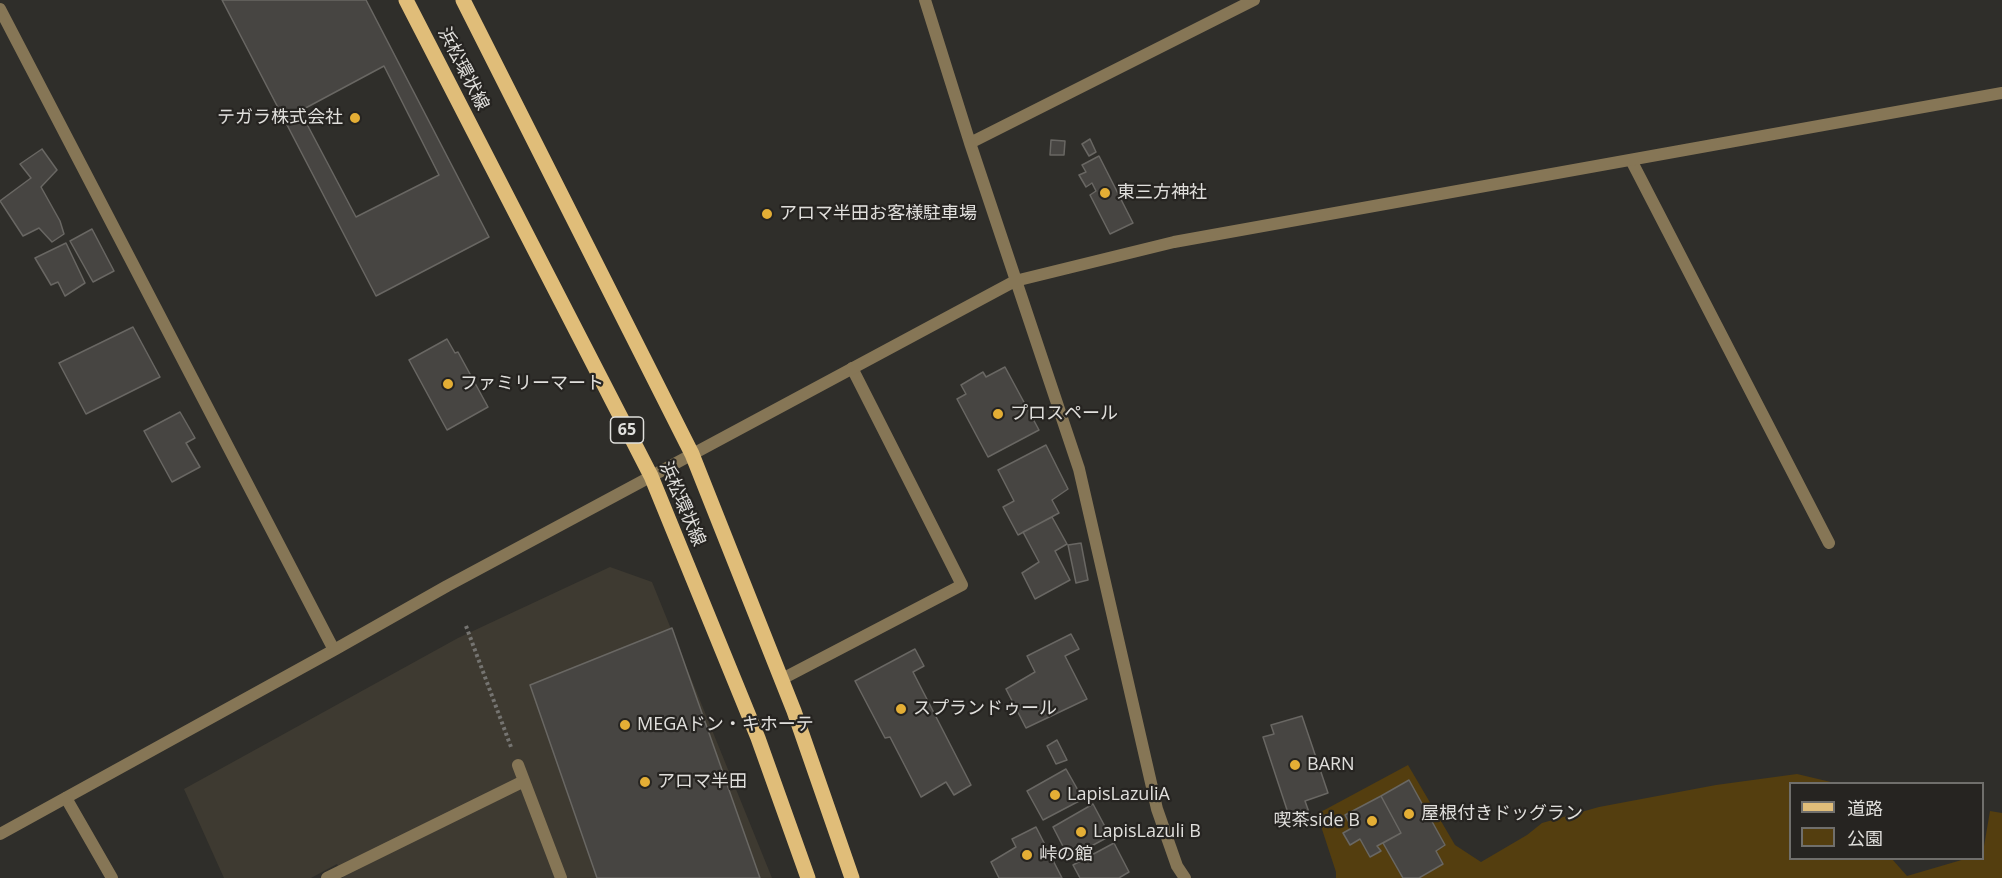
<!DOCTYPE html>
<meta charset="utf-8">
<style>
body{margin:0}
#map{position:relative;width:2002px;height:878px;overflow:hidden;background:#2f2e2a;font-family:"Open Sans","Noto Sans JP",sans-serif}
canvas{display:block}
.legend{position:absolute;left:1789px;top:782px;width:195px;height:78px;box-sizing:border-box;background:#262421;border:2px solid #706f6c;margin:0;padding:8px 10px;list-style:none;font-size:18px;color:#e0dfdc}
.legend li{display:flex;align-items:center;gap:12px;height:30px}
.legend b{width:30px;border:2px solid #706f6c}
</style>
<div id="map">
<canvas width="2002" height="878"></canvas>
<ul class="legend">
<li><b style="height:8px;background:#e0bd79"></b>道路</li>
<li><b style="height:16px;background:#543e0f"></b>公園</li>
</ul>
</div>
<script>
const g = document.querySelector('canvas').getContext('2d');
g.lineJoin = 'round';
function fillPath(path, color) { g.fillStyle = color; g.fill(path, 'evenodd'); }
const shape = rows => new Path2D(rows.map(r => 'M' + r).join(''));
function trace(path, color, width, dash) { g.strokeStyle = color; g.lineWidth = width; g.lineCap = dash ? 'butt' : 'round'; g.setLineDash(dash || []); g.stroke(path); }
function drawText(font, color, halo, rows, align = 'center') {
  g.font = font + ' "Open Sans","Noto Sans JP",sans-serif'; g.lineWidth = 4.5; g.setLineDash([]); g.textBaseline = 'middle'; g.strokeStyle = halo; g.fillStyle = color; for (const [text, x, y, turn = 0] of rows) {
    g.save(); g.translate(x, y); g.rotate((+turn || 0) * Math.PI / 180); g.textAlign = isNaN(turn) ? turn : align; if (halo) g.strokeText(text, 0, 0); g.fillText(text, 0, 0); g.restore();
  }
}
const built = shape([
 [610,567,652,582,772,878,343,878,337,864,311,878,224,878,184,789,458,638]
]);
const green = shape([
 [1408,765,1455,845,1481,862,1527,835,1542,823,1599,807,1716,785,1797,774,1835,783,1790,784,1790,858,1892,859,1907,876,1965,859,1982,858,1990,811,2002,813,2002,878,1336,878,1336,872,1317,814]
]);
const building = shape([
 [222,0,366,0,489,237,376,296,222,0],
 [384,66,439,175,356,217,300,111,384,66],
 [1090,139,1096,152,1089,156,1082,144,1090,139],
 [1051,140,1065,141,1064,155,1050,155,1051,140],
 [42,149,57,170,41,187,60,221,64,234,52,242,39,228,23,236,0,201,31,178,20,164,42,149],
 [1099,156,1133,223,1110,234,1090,195,1096,191,1092,183,1086,187,1079,175,1086,172,1082,165,1099,156],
 [92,229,114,271,93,282,70,241,92,229],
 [66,243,85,283,65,296,58,282,51,285,35,258,66,243],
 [133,327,160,377,86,414,59,363,133,327],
 [447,339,455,353,458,352,488,407,447,430,409,360,447,339],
 [1005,367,1039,430,988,457,957,399,966,394,961,385,983,372,986,377,1005,367],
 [180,412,195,438,186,443,200,467,172,482,144,431,180,412],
 [1046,445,1068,489,1052,500,1059,513,1018,535,1003,507,1014,501,998,470,1046,445],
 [1052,517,1067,544,1055,551,1070,580,1035,599,1022,573,1039,562,1023,532,1052,517],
 [1081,543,1088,580,1076,583,1068,545,1081,543],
 [672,628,760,878,597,878,530,685,672,628],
 [1071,634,1079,649,1065,656,1087,699,1026,728,1006,689,1035,672,1027,656,1071,634],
 [915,649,924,666,913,672,971,785,954,795,946,782,921,797,890,737,885,738,855,681,915,649],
 [1302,716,1328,793,1305,801,1310,815,1291,822,1263,737,1274,734,1271,725,1302,716],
 [1057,740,1067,760,1056,764,1047,746,1057,740],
 [1066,769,1083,799,1043,820,1027,791,1066,769],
 [1409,780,1445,845,1436,851,1443,864,1419,878,1403,878,1383,843,1401,833,1381,796,1409,780],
 [1381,796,1401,833,1377,846,1381,851,1370,857,1360,839,1350,845,1343,833,1352,828,1345,815,1381,796],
 [1093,804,1110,836,1069,858,1053,827,1093,804],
 [1036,827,1062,878,999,878,991,862,1016,847,1012,839,1036,827],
 [1114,843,1129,872,1119,878,1080,878,1073,865,1114,843]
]);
const path = shape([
 [466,626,511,747]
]);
const minor = shape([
 [1631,160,1829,543],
 [782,679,962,585,852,368],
 [518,765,561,878],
 [66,798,112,878],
 [327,878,524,781]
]);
const tertiary = shape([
 [925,0,970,143],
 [0,9,334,650],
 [0,834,334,650,447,586,1015,281,1174,242,2002,93],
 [1185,878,1177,866,1157,809,1079,469,970,143,1254,0]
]);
const primary = shape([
 [406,0,651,476,758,738,808,878],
 [463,0,692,454,794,711,852,878]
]);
const markers = [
 [355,118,6,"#e4ae35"],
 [1105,193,6,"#e4ae35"],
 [767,214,6,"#e4ae35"],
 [448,384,6,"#e4ae35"],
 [998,414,6,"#e4ae35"],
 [901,709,6,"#e4ae35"],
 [625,725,6,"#e4ae35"],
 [1295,765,6,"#e4ae35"],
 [645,782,6,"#e4ae35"],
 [1055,795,6,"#e4ae35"],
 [1409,814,6,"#e4ae35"],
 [1372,821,6,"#e4ae35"],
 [1081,832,6,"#e4ae35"],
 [1027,855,6,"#e4ae35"]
];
const shields = [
 [627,430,33]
];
const shieldNames = [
 ["65",627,430]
];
const streetNames = [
 ["浜松環状線",463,69,63],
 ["浜松環状線",682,504,67]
];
const poiNames = [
 ["テガラ株式会社",343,118,"right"],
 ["東三方神社",1117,193],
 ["アロマ半田お客様駐車場",779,214],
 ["ファミリーマート",460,384],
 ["プロスペール",1010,414],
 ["スプランドゥール",913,709],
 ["MEGAドン・キホーテ",637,725],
 ["BARN",1307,765],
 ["アロマ半田",657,782],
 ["LapisLazuliA",1067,795],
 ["屋根付きドッグラン",1421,814],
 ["喫茶side B",1360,821,"right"],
 ["LapisLazuli B",1093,832],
 ["峠の館",1039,855]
];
fillPath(built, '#3e3a31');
fillPath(green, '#543e0f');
fillPath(building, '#474542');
trace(building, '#696763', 1.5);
trace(path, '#757471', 4, [3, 3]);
trace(minor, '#867656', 12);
trace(tertiary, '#867656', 12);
trace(primary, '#e0bd79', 15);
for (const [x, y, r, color] of markers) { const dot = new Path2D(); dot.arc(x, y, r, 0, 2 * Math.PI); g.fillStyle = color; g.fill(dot); trace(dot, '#262421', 2); }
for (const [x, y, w] of shields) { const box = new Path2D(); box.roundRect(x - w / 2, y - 13, w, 26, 4.5); g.fillStyle = '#262421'; g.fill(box); trace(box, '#e0dfdc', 1.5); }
drawText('bold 16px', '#e0dfdc', null, shieldNames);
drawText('18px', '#e0dfdc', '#262421', streetNames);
drawText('18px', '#e0dfdc', '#262421', poiNames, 'left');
</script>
